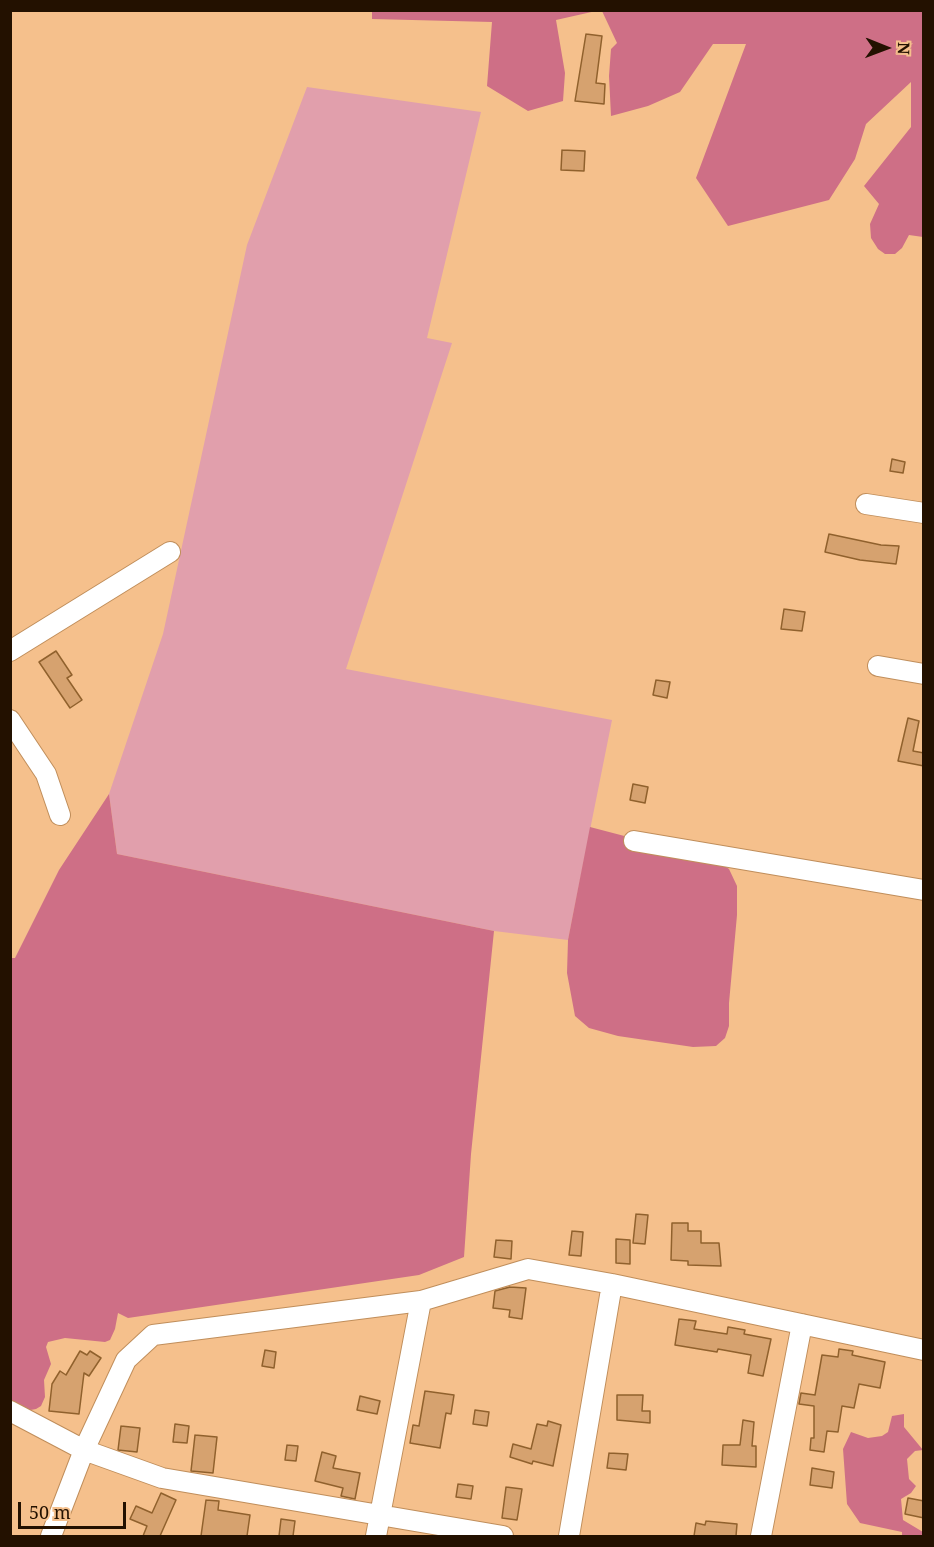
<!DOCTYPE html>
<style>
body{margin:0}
#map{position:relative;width:934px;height:1547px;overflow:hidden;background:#f5c08c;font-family:"Noto Serif",serif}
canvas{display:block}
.frame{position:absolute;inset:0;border:12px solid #231100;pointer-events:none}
.north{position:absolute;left:856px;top:18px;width:60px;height:60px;-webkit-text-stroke:4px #f5c08c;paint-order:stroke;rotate:91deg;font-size:16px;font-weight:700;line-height:24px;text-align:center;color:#231100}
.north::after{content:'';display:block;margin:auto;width:21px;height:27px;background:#231100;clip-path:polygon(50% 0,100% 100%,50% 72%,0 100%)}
.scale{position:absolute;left:18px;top:1502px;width:108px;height:27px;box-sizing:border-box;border:3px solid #231100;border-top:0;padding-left:8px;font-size:18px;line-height:21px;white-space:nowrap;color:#231100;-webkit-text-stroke:4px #f5c08c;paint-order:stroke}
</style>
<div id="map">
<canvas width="934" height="1547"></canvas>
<div class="frame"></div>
<div class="north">N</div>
<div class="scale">50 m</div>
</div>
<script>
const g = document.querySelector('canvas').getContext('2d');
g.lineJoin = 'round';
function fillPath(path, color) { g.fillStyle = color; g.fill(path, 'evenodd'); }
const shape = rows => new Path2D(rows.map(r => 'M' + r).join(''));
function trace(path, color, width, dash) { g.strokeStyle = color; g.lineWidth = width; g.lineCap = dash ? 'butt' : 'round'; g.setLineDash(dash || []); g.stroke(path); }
const green = shape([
 [307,87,481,112,427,338,452,343,346,669,612,720,568,940,494,931,117,854,109,794,163,634,247,245]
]);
const forest = shape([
 [372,11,372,10,596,11,556,20,565,73,563,101,528,111,487,86,492,22,372,19],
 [602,11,923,11,923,237,909,235,902,248,895,254,885,254,878,249,871,238,870,224,879,204,864,186,911,127,911,82,866,124,855,159,829,200,728,226,696,178,746,44,713,44,680,92,648,106,611,116,609,76,611,49,617,43],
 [109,794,117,854,494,931,471,1154,464,1257,419,1275,128,1318,118,1313,115,1329,110,1340,105,1342,65,1338,48,1342,46,1347,51,1364,44,1380,45,1397,41,1406,36,1409,19,1412,11,1408,11,958,15,958,59,870],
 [590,827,716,860,729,869,737,886,737,915,729,1003,729,1026,725,1038,716,1046,693,1047,618,1036,589,1028,575,1016,567,973,568,940],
 [904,1414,904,1427,923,1450,915,1451,907,1459,909,1479,916,1486,911,1493,901,1499,903,1520,923,1532,923,1536,902,1536,902,1532,860,1523,847,1504,843,1449,851,1432,868,1438,882,1436,888,1432,892,1416]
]);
const building = shape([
 [586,34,602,36,596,83,605,84,604,104,575,101,586,34],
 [562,150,585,151,584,171,561,170,562,150],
 [892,459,905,462,903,473,890,471,892,459],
 [829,534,881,545,899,546,896,564,860,560,825,552,829,534],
 [784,609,805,612,802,631,781,629,784,609],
 [56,651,72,675,67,678,82,700,70,708,39,662,56,651],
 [656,680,670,682,667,698,653,695,656,680],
 [908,718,919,721,913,751,924,753,924,766,898,761,908,718],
 [633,784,648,787,645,803,630,800,633,784],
 [636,1214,648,1215,645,1244,633,1243,636,1214],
 [672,1223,688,1223,688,1231,701,1231,701,1243,719,1243,721,1266,688,1265,688,1261,671,1260,672,1223],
 [572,1231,583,1232,581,1256,569,1255,572,1231],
 [616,1239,630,1240,630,1264,616,1263,616,1239],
 [496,1240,512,1241,511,1259,494,1257,496,1240],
 [510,1287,526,1288,522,1319,509,1317,510,1310,493,1308,495,1291,510,1287],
 [679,1319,696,1321,694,1329,727,1334,728,1327,745,1330,744,1334,771,1339,763,1376,748,1373,751,1355,718,1349,717,1352,675,1345,679,1319],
 [839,1349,853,1351,852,1355,885,1362,880,1388,859,1384,854,1408,842,1406,838,1432,827,1431,824,1452,810,1450,811,1438,814,1438,814,1406,799,1404,801,1393,815,1395,822,1355,838,1357,839,1349],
 [265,1350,276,1352,274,1368,262,1366,265,1350],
 [80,1351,87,1355,90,1351,101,1358,89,1376,84,1373,79,1414,49,1411,52,1384,60,1371,66,1375,80,1351],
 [425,1391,454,1395,451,1414,446,1413,440,1448,410,1443,413,1425,419,1426,425,1391],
 [617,1395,643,1395,642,1411,650,1411,650,1423,617,1420,617,1395],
 [360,1396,380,1401,377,1414,357,1410,360,1396],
 [475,1410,489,1412,487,1426,473,1424,475,1410],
 [743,1420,754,1422,752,1446,756,1446,756,1467,722,1465,723,1445,740,1445,743,1420],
 [548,1421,561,1425,553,1466,533,1461,532,1464,510,1457,513,1444,531,1449,537,1424,547,1426,548,1421],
 [175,1424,189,1426,187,1443,173,1442,175,1424],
 [121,1426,140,1428,137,1452,118,1450,121,1426],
 [195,1435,217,1437,213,1473,191,1471,195,1435],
 [287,1445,298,1446,296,1461,285,1460,287,1445],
 [322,1452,336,1456,333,1468,360,1473,355,1499,341,1496,343,1488,315,1481,322,1452],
 [609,1453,628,1454,626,1470,607,1468,609,1453],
 [812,1468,834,1472,832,1488,810,1485,812,1468],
 [458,1484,473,1486,471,1499,456,1497,458,1484],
 [506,1487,522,1489,517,1520,502,1518,506,1487],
 [161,1493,176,1500,160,1536,143,1536,147,1526,130,1519,136,1506,152,1513,161,1493],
 [908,1498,924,1501,924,1518,905,1514,908,1498],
 [206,1500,219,1501,218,1510,250,1515,247,1536,201,1536,206,1500],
 [281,1519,295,1521,293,1536,279,1536,281,1519],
 [706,1521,737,1524,736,1536,694,1536,696,1523,705,1525,706,1521]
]);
const minor = shape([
 [866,504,924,513],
 [10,651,170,552],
 [878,666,924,674],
 [10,720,46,774,60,815],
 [634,841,924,890],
 [10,1411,84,1450,162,1478,503,1536],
 [51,1536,84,1450,126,1360,153,1335,421,1301,528,1269,612,1284,924,1350],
 [376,1536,421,1301],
 [569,1536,612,1284],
 [761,1536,802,1324]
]);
fillPath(green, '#e19fac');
fillPath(forest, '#ce6f86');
fillPath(building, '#d6a26f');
trace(building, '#90612d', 1.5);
trace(minor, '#c08e5b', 22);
trace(minor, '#fff', 20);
</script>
